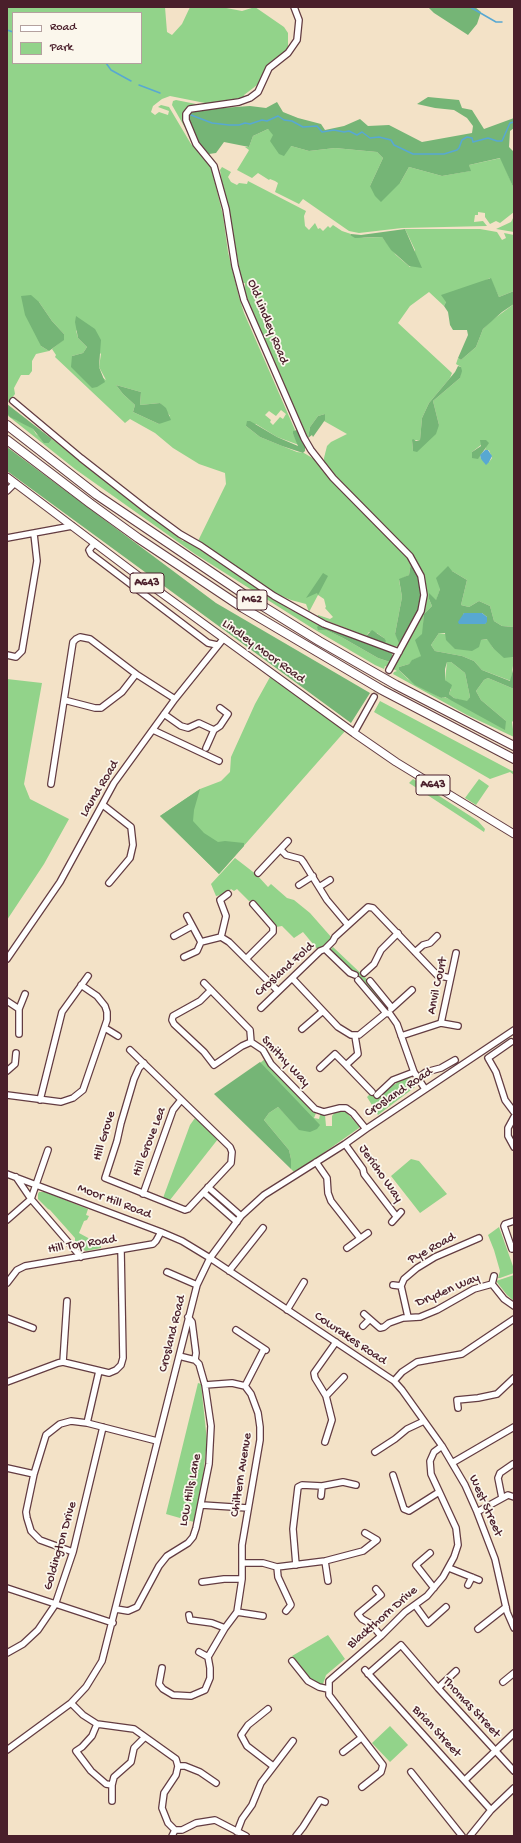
<!DOCTYPE html>
<style>
body{margin:0}
#map{position:relative;width:521px;height:1843px;overflow:hidden;background:#f3e2c7;font-family:"Gochi Hand",sans-serif}
canvas{display:block}
.frame{position:absolute;inset:0;border:8px solid #4a1f2b;pointer-events:none}
.legend{position:absolute;left:12px;top:12px;width:130px;height:52px;box-sizing:border-box;background:#fbf7ec;border:1px solid #b4a19f;margin:0;padding:5px 7px;list-style:none;font-size:12px;color:#4a1f2b}
.legend li{display:flex;align-items:center;gap:8px;height:20px}
.legend b{width:20px;border:1px solid #b4a19f}
</style>
<div id="map">
<canvas width="521" height="1843"></canvas>
<div class="frame"></div>
<ul class="legend">
<li><b style="height:5px;background:#fff"></b>Road</li>
<li><b style="height:11px;background:#92d38a"></b>Park</li>
</ul>
</div>
<script>
const g = document.querySelector('canvas').getContext('2d');
g.lineJoin = 'round';
function fillPath(path, color) { g.fillStyle = color; g.fill(path, 'evenodd'); }
const shape = rows => new Path2D(rows.map(r => 'M' + r).join(''));
function trace(path, color, width, dash) { g.strokeStyle = color; g.lineWidth = width; g.lineCap = dash ? 'butt' : 'round'; g.setLineDash(dash || []); g.stroke(path); }
function drawText(font, color, halo, rows, align = 'center') {
  g.font = font + ' "Gochi Hand",sans-serif'; g.lineWidth = 3.5; g.setLineDash([]); g.textBaseline = 'middle'; g.strokeStyle = halo; g.fillStyle = color; for (const [text, x, y, turn = 0] of rows) {
    g.save(); g.translate(x, y); g.rotate((+turn || 0) * Math.PI / 180); g.textAlign = isNaN(turn) ? turn : align; if (halo) g.strokeText(text, 0, 0); g.fillText(text, 0, 0); g.restore();
  }
}
const green = shape([
 [7,7,165,7,167,32,172,35,182,24,190,7,221,7,242,11,255,7,284,27,288,33,288,48,286,52,269,63,261,82,244,95,245,98,210,104,170,96,162,99,153,106,151,112,155,115,159,112,168,115,169,111,158,107,161,105,169,107,191,144,210,163,223,215,228,252,239,297,244,313,295,430,293,434,299,445,277,437,256,424,246,426,260,437,297,452,304,453,314,459,330,478,411,562,409,575,399,580,402,597,395,634,401,643,399,646,394,647,384,644,384,638,377,633,369,632,366,636,317,617,318,615,330,619,333,617,325,608,326,607,324,599,318,595,309,612,306,604,291,600,274,593,198,541,226,484,225,473,199,464,173,448,155,433,130,419,125,423,55,357,56,355,52,349,63,340,64,334,52,321,39,302,41,346,49,351,36,354,32,361,32,371,29,375,21,375,14,388,15,394,7,404],
 [13,13,141,13,141,63,13,63],
 [76,330,101,354,99,367,106,380,72,356,83,353,87,347,78,338],
 [116,385,141,392,140,405,160,403,170,416,159,424,133,412,135,405,123,394],
 [281,410,286,414,283,419,280,417,273,425,270,422,271,420,265,415,269,411,276,416],
 [176,100,201,105,186,110,192,140,172,105,173,101],
 [268,129,291,146,309,151,335,148,377,152,383,158,370,186,400,183,409,167,442,176,470,171,469,165,501,158,514,189,514,212,500,223,496,221,490,224,485,217,485,213,478,212,478,215,475,215,474,222,483,221,487,226,402,228,359,233,349,231,303,199,299,204,275,192,278,183,275,181,270,179,269,180,258,173,252,178,237,170,248,152,249,150,245,147,249,147,253,136],
 [222,167,231,172,228,177,231,182,237,185,239,183,247,184,248,181,306,211,304,216,305,226,309,230,315,223,318,229,320,228,323,231,328,226,330,228,333,225,342,231,351,234,350,235,364,238,382,237,396,255,410,267,415,250,405,229,480,229,497,232,502,240,506,238,504,233,514,235,514,291,499,297,490,278,446,302,444,306,429,292,410,306,398,323,452,373,450,378,429,403,422,418,420,440,412,440,413,451,439,425,433,401,460,378,461,367,456,364,458,358,461,360,476,347,483,329,491,321,514,304,514,627,502,626,494,621,490,606,479,601,469,607,461,605,467,580,452,571,440,589,436,601,429,594,429,599,432,606,424,614,422,656,413,660,409,664,399,667,399,670,408,679,441,698,444,697,506,721,481,700,476,691,484,680,488,678,514,689,514,720,512,722,514,737,467,715,393,674,394,672,397,671,393,669,424,612,427,593,424,576,414,559,351,494,324,463,324,458,327,446,331,442,347,434,324,421,325,414,318,416,310,427,308,438,252,313,243,289,245,286,245,283,242,283,228,207,224,194,220,170],
 [481,445,486,447,485,450,489,450,492,458,489,462,481,459,480,455,478,458,472,452],
 [514,216,514,232,496,229,511,222],
 [7,413,16,420,22,422,33,429,36,434,49,443,52,439,183,541,188,540,194,544,196,547,289,609,324,625,318,630,326,630,343,638,378,658,390,662,388,667,385,666,384,669,375,665,312,628,195,554,75,469,7,415],
 [439,633,481,640,488,639,493,648,514,658,511,681,482,670,474,661,462,656,435,651,431,645],
 [447,662,451,662,465,673,470,697,467,702,454,698,449,694,451,689,445,680],
 [270,677,346,730,219,874,160,816,200,789,221,781,230,772,231,757,255,704],
 [7,679,42,683,24,784,30,799,69,819,44,864,7,920],
 [380,701,514,772,514,775,510,772,490,779,374,712],
 [413,779,478,821,485,829,484,832,409,783],
 [479,779,489,786,476,805,465,798],
 [235,858,257,875,268,887,271,884,287,898,294,900,310,913,332,938,318,950,303,932,294,938,282,926,276,927,254,900,249,901,237,889,234,891,231,889,226,894,216,896,211,884],
 [333,947,371,983,389,1006,385,1009,357,981,350,971,329,951],
 [265,1059,269,1065,316,1113,314,1118,319,1119,320,1115,325,1115,326,1126,332,1126,332,1116,335,1112,346,1112,359,1126,359,1128,295,1173,291,1169,291,1159,289,1150,264,1120,269,1113,278,1107,299,1129,260,1063],
 [409,1075,415,1087,378,1115,367,1097,373,1091,378,1096,391,1085,396,1084,396,1082],
 [195,1118,218,1139,170,1200,163,1198,190,1125],
 [411,1159,419,1161,447,1194,420,1213,391,1176],
 [39,1192,45,1192,88,1209,86,1215,89,1216,87,1220,84,1221,79,1233,90,1239,99,1242,101,1244,101,1248,86,1251,81,1249,75,1242,75,1238,50,1210,48,1209,38,1199,38,1194],
 [499,1227,514,1269,514,1273,500,1278,498,1278,500,1271,494,1250,488,1235],
 [514,1275,514,1301,507,1295,496,1281],
 [198,1383,201,1384,207,1441,202,1486,194,1522,166,1514],
 [328,1635,345,1659,326,1675,323,1684,317,1684,311,1681,292,1656],
 [390,1726,408,1745,390,1762,372,1743]
]);
const forest = shape([
 [428,7,475,7,481,12,477,24,468,35,434,13],
 [428,97,459,100,462,108,472,110,484,129,514,118,514,128,510,131,509,147,514,152,514,189,500,158,469,165,471,171,442,176,409,167,400,183,381,202,375,196,370,186,383,158,377,152,335,148,309,151,291,146,284,156,279,154,270,141,273,135,268,129,253,136,249,147,224,142,216,153,209,154,186,129,187,118,193,110,250,106,266,108,277,102,283,112,298,118,321,124,325,130,344,126,360,119,368,126,389,125,422,142,472,133,473,126,467,118,454,110,435,108,417,104],
 [405,229,422,268,409,266,391,250,382,237,355,238,350,235,351,234,361,235],
 [491,278,499,297,514,291,514,304,502,312,483,329,476,347,461,360,458,358,468,335,467,330,453,330,450,325,448,312,444,306,446,302,441,295],
 [31,295,39,302,52,321,64,334,64,340,49,351,41,346,25,315,21,296],
 [76,316,95,329,101,340,99,367,105,382,97,387,92,388,71,367,72,356,83,353,87,347,78,338,75,322],
 [458,366,461,367,462,371,460,378,433,401,439,425,436,434,417,452,413,451,412,440,413,439,416,441,420,440,422,418,429,403,455,372],
 [116,385,141,392,140,405,160,403,166,408,171,420,159,424,133,412,135,405,123,394],
 [7,404,52,439,49,443,44,443,33,429,10,417,7,413],
 [325,414,325,420,313,437,312,435,308,438,310,427,318,416],
 [247,421,250,421,277,437,298,446,293,434,293,431,297,430,305,445,305,451,303,453,282,446,260,437,246,426],
 [480,440,486,440,489,443,478,459,472,458,472,452,481,446],
 [7,447,216,603,370,693,351,723,7,471],
 [411,562,419,575,422,598,420,608,401,643,399,643,395,634,402,597,399,579,409,575],
 [448,566,452,571,467,580,461,605,469,607,479,601,490,606,494,621,502,626,514,627,514,658,512,657,504,658,493,648,487,639,481,640,479,647,472,651,455,649,446,640,445,633,439,633,431,645,435,651,462,656,474,661,482,670,510,681,514,666,514,689,488,678,484,680,476,691,481,700,506,721,505,730,445,697,441,698,415,685,399,670,399,667,409,664,412,660,421,656,415,640,422,634,424,614,432,606,429,599,429,593,436,600,440,589,436,578],
 [464,613,482,613,487,617,485,624,460,624],
 [447,662,451,662,465,673,470,697,467,701,454,698,449,694,452,685,445,680,445,669],
 [323,573,328,576,318,595,317,593,306,598],
 [319,625,365,641,391,652,393,656,392,659,390,662,378,658,343,638,326,630,318,630,317,627],
 [372,630,384,638,386,641,384,644,367,638,366,636],
 [200,789,194,810,193,821,204,833,218,842,225,841,244,843,244,846,219,874,160,816],
 [260,1062,320,1125,317,1129,310,1132,299,1130,278,1107,269,1113,264,1120,289,1150,291,1159,291,1169,214,1094]
]);
const water = shape([
 [485,450,488,450,492,456,489,462,486,465,481,459,480,455],
 [464,613,482,613,487,617,487,622,485,624,459,624,458,622]
]);
const stream = shape([
 [470,7,496,22,502,22],
 [7,30,13,32],
 [106,63,111,70,131,81],
 [139,85,160,93],
 [191,115,212,123,229,125,239,125,245,123,250,124,262,120,267,121,278,116,284,120,292,121,303,127,317,126,322,132,334,130,344,132,349,131,357,135,362,132,370,138,379,137,391,140,394,145,413,154,444,154,457,150,459,148,462,140,467,137,472,138,473,142,488,138,497,141,502,141,510,123,514,122]
]);
const minorTunnel = shape([
 [374,697,389,670]
]);
const minor = shape([
 [294,7,299,20,297,40,288,53,269,68,258,92,250,98,239,102,190,109,186,114,186,120,196,144,214,166,226,209,235,266,244,300,304,438,311,450,333,478,410,556,421,576,424,595,421,611,389,670],
 [13,401,81,458,146,509,180,534,201,546,274,596,324,624,399,652],
 [7,491,15,483],
 [7,538,72,526],
 [95,543,89,550,91,554,208,643,217,645],
 [7,655,16,657,22,651,37,561,34,534],
 [64,700,95,708,101,708,122,692,136,674],
 [164,714,181,726,188,728,199,723,214,730,220,726,228,714,220,708],
 [153,730,219,761],
 [354,733,374,697],
 [206,748,214,730],
 [51,784,73,642,76,639,80,637,90,639,136,674,175,699],
 [103,805,131,827,133,845,130,858,109,883],
 [281,850,286,855,301,859,304,863,327,900,348,925],
 [258,873,288,841],
 [299,885,313,876],
 [319,887,330,880],
 [187,916,201,942,221,937,229,942,278,991],
 [174,936,192,926],
 [221,937,226,916,220,900,228,894],
 [325,949,350,973,355,975],
 [415,952,423,945,430,943,437,936],
 [184,957,197,951,201,942],
 [7,959,60,882,114,783,175,699,224,638],
 [246,959,273,932,273,927,253,904],
 [364,973,374,964,381,950,398,933],
 [292,978,338,1027,351,1035,359,1035,386,1013,390,1014,397,1024,414,1072,425,1089],
 [358,980,386,1013],
 [370,981,392,1008],
 [204,983,247,1027,250,1030,251,1042,263,1050,271,1064,315,1109,324,1112,340,1108,346,1108,353,1113,366,1129],
 [211,990,200,1001,173,1016,172,1020,174,1024,204,1052,214,1065,242,1046,251,1042],
 [7,1001,19,1009],
 [261,1008,320,951,325,949,333,941,335,937,368,907,373,908,437,975,450,978],
 [391,1009,412,990],
 [441,1023,458,1026],
 [105,1028,118,1036],
 [302,1029,323,1011],
 [19,1034,19,1009,25,994],
 [355,1036,358,1054,346,1065,372,1092],
 [401,1036,441,1023,456,953],
 [511,1042,488,1058,496,1072,505,1100,514,1112],
 [130,1050,230,1147,232,1152,231,1163,188,1209,185,1210,105,1178,117,1141,121,1123,134,1079,139,1068,144,1063],
 [320,1068,335,1054,346,1065],
 [7,1071,15,1064,16,1053],
 [418,1078,426,1072,441,1068,455,1060],
 [7,1095,61,1102,73,1098,83,1090,107,1020,107,1012,105,1006,97,996,81,985],
 [377,1095,393,1080,414,1072],
 [40,1100,62,1012,88,976],
 [514,1117,508,1128,508,1136,514,1147],
 [345,1144,363,1169,364,1174,396,1216],
 [316,1162,327,1178,328,1193,331,1201,360,1238],
 [7,1174,161,1232,182,1241,210,1258,394,1381,402,1390,442,1446,465,1485,477,1512,495,1559,507,1612,514,1628],
 [16,1177,31,1199,81,1257],
 [208,1187,241,1216],
 [204,1193,237,1222],
 [143,1194,173,1110,181,1100],
 [7,1220,31,1199,48,1150],
 [392,1222,401,1212],
 [347,1248,368,1233],
 [512,1249,504,1226,505,1224,514,1221],
 [229,1271,263,1228],
 [167,1272,197,1285],
 [7,1283,17,1270,25,1266,153,1244,156,1241,161,1232],
 [492,1284,494,1276],
 [393,1285,401,1286],
 [287,1310,304,1282],
 [364,1314,380,1328,384,1327,389,1323,403,1318,420,1317,437,1310,474,1289,492,1284,504,1299,514,1306],
 [408,1317,401,1286,404,1279,417,1268,435,1257,479,1238],
 [7,1318,33,1328],
 [363,1326,369,1320],
 [236,1330,266,1350],
 [179,1356,195,1360],
 [63,1362,67,1301],
 [394,1381,402,1372,417,1362,462,1354,514,1319],
 [7,1382,58,1363,63,1362,109,1373,116,1370,121,1365,123,1358,121,1250],
 [245,1386,264,1349],
 [326,1396,344,1377],
 [458,1408,457,1400,478,1398,497,1394,514,1378],
 [87,1423,99,1371],
 [325,1442,332,1420,326,1396,315,1378,314,1373,336,1342],
 [375,1452,395,1439,407,1429,424,1421],
 [452,1463,514,1427],
 [7,1468,34,1474],
 [393,1475,404,1509,409,1511,439,1492],
 [321,1496,322,1486],
 [502,1498,498,1478,500,1473,513,1464],
 [202,1505,248,1508],
 [477,1512,508,1495,514,1497],
 [73,1552,40,1540,31,1531,27,1518,26,1512,34,1474,46,1435,60,1424,71,1421,87,1423,157,1441],
 [430,1553,416,1565,434,1588],
 [325,1561,328,1581],
 [243,1563,263,1563,277,1567,325,1561,363,1551,377,1540,365,1533],
 [296,1565,293,1529,298,1487,302,1485,322,1486,343,1482,356,1485],
 [277,1567,278,1577,291,1605,286,1611],
 [449,1568,479,1580],
 [202,1582,224,1579,242,1579],
 [468,1585,472,1577],
 [7,1588,113,1623],
 [376,1589,381,1595,358,1614,362,1619,371,1624,381,1636],
 [415,1605,428,1623,446,1607],
 [116,1609,128,1611,137,1607,159,1566,167,1556,188,1543,193,1537,196,1528,209,1464,211,1426,205,1385,199,1364,195,1360,196,1353,192,1322,188,1317],
 [237,1612,263,1616],
 [189,1615,190,1620,212,1623,225,1628],
 [478,1629,506,1607],
 [199,1652,208,1657],
 [7,1653,23,1644,38,1630,55,1605,73,1552,103,1427],
 [292,1661,308,1681,319,1687,328,1689],
 [162,1668,159,1684,163,1689,173,1695,191,1696,205,1690,210,1678,210,1668,208,1657,225,1628,237,1612,242,1579,242,1545,260,1440,260,1427,258,1413,251,1394,245,1386,232,1383,205,1385],
 [365,1670,491,1810],
 [368,1674,401,1645,438,1688,514,1771],
 [503,1682,514,1673],
 [438,1688,456,1671],
 [71,1703,83,1715,97,1724,134,1729,176,1759,178,1766,176,1775,164,1793,162,1808,168,1823,175,1830,182,1830,196,1823,215,1820,246,1836],
 [268,1709,248,1725,241,1735,247,1746,273,1766],
 [97,1724,92,1736,82,1747,76,1751,91,1771,106,1784,112,1785],
 [7,1750,71,1703,86,1687,102,1661,197,1285,210,1258,241,1216,264,1195,345,1144,366,1129,514,1030],
 [343,1752,361,1738],
 [178,1766,185,1766,200,1772,216,1783],
 [411,1772,462,1836],
 [465,1780,514,1733],
 [362,1787,381,1772,383,1765,329,1695,329,1681,381,1636,405,1612,427,1596,443,1577,454,1557,458,1545,456,1528,431,1474,430,1461,434,1452,442,1446],
 [112,1801,112,1785,114,1777,131,1762,134,1748,145,1737],
 [237,1832,242,1819,252,1805,261,1783,293,1741],
 [172,1836,175,1830],
 [296,1836,303,1827,320,1800,325,1802],
 [470,1836,491,1810,514,1788]
]);
const major = shape([
 [7,477,149,584,354,733,396,762,514,834]
]);
const highway = shape([
 [7,425,97,495,248,597,319,641,396,685,514,746],
 [7,440,91,504,138,538,243,608,382,690,514,759]
]);
const shields = [
 [147,583,34],
 [252,600,30],
 [433,785,34]
];
const shieldNames = [
 ["A643",147,583],
 ["M62",252,600],
 ["A643",433,785]
];
const streetNames = [
 ["Old Lindley Road",267,322,68],
 ["Lindley Moor Road",263,652,36],
 ["Laund Road",100,789,-59],
 ["Crosland Fold",285,970,-42],
 ["Anvil Court",438,986,-78],
 ["Smithy Way",285,1062,47],
 ["Crosland Road",399,1093,-34],
 ["Hill Grove",105,1136,-73],
 ["Hill Grove Lea",150,1142,-69],
 ["Jericho Way",380,1174,55],
 ["Moor Hill Road",114,1202,21],
 ["Hill Top Road",82,1245,-9],
 ["Pye Road",432,1249,-29],
 ["Dryden Way",448,1291,-23],
 ["Crosland Road",173,1334,-76],
 ["Cowrakes Road",350,1339,34],
 ["Chiltern Avenue",242,1475,-81],
 ["Low Hills Lane",191,1490,-79],
 ["West Street",485,1506,66],
 ["Goldington Drive",61,1546,-74],
 ["Blackthorn Drive",383,1618,-41],
 ["Thomas Street",471,1708,47],
 ["Brian Street",436,1732,47]
];
fillPath(green, '#92d38a');
fillPath(forest, '#75b576');
fillPath(water, '#58a8d2');
trace(stream, '#58a8d2', 1.5);
trace(minorTunnel, '#d1bba8', 5.5, [5.5, 3]);
trace(minor, '#633c42', 8);
trace(major, '#633c42', 9);
trace(highway, '#633c42', 10);
trace(minor, '#fff', 5.5);
trace(major, '#fff', 7);
trace(highway, '#fff', 8);
for (const [x, y, w] of shields) { const box = new Path2D(); box.roundRect(x - w / 2, y - 10, w, 20, 3); g.fillStyle = '#fbf7ec'; g.fill(box); trace(box, '#4a1f2b', 1); }
drawText('bold 12px', '#4a1f2b', null, shieldNames);
drawText('13px', '#4a1f2b', '#fbf7ec', streetNames);
</script>
